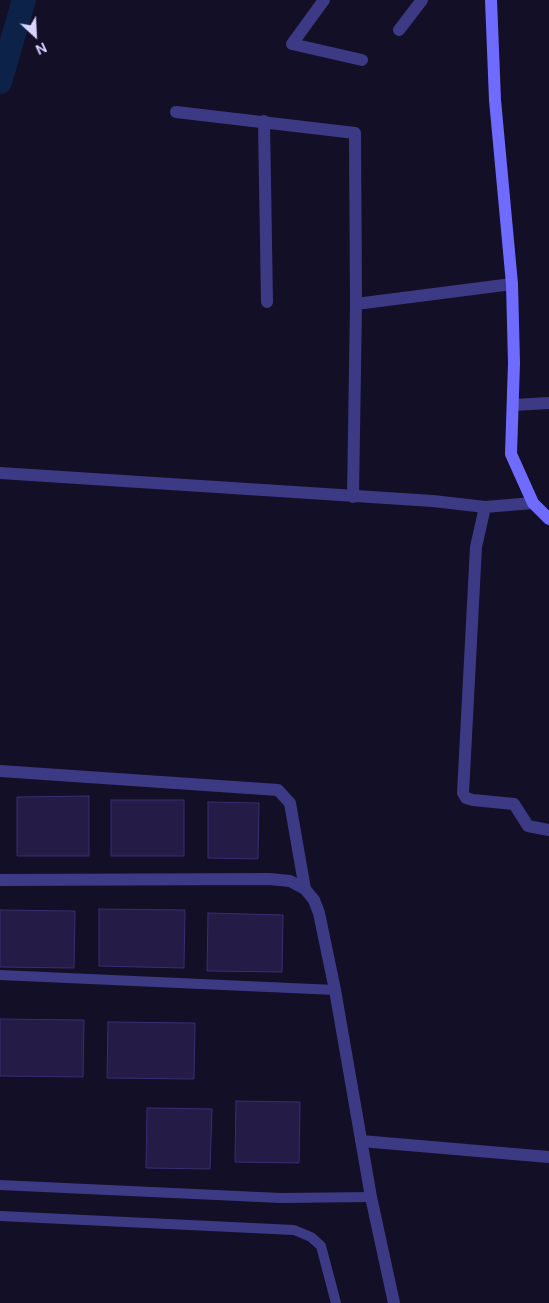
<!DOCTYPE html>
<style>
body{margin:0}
#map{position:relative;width:549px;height:1303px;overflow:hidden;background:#130f26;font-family:"DM Sans",sans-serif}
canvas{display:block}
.north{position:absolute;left:10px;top:10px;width:50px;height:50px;-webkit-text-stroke:4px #130f26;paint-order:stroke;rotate:155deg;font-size:14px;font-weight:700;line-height:20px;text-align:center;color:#d9d4ff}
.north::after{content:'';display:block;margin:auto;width:18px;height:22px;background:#d9d4ff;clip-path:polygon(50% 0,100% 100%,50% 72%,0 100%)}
</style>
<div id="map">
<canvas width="549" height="1303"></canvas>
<div class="north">N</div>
</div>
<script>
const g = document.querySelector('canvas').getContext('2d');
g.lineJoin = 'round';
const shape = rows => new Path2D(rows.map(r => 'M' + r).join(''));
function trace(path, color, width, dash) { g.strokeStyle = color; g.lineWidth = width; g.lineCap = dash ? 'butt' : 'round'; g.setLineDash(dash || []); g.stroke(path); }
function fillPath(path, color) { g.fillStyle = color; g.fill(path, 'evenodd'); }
const canal = shape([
 [0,82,24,0]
]);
const building = shape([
 [89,796,89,856,17,856,17,797,89,796],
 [111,800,184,800,184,856,111,856,111,800],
 [208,802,259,803,258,859,208,858,208,802],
 [99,909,185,910,184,968,99,966,99,909],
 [0,910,75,911,74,968,0,967,0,910],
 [208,913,283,915,282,972,207,971,208,913],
 [0,1019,84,1020,83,1077,0,1076,0,1019],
 [108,1022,195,1023,194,1079,107,1078,108,1022],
 [236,1101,300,1102,299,1163,235,1162,236,1101],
 [147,1108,212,1109,210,1169,146,1168,147,1108]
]);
const lane = shape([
 [0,975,335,990],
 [0,1185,281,1198,371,1197],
 [0,1216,294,1230,311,1237,321,1246,336,1303]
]);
const street = shape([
 [324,0,292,44,362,60],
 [399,30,422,0],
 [176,112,355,133,356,304,512,284],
 [264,121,267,302],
 [513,405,549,403],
 [0,473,433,501,485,507,533,503],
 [353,497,356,304],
 [485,507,476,547,463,793,466,798,473,800,514,804,528,826,549,830],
 [0,771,278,790,290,803,305,889],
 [0,880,269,879,290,881,305,889,314,900,319,913,335,990,371,1197,394,1303],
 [361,1141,549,1157]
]);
const secondary = shape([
 [491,0,495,100,512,284,514,363,511,454,533,503,549,519]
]);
trace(canal, '#0c2248', 24);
fillPath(building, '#241b47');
trace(building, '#3b2d73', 1);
trace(lane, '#3d3a85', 10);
trace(street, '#3d3a85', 12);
trace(secondary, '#6f6bff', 12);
</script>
